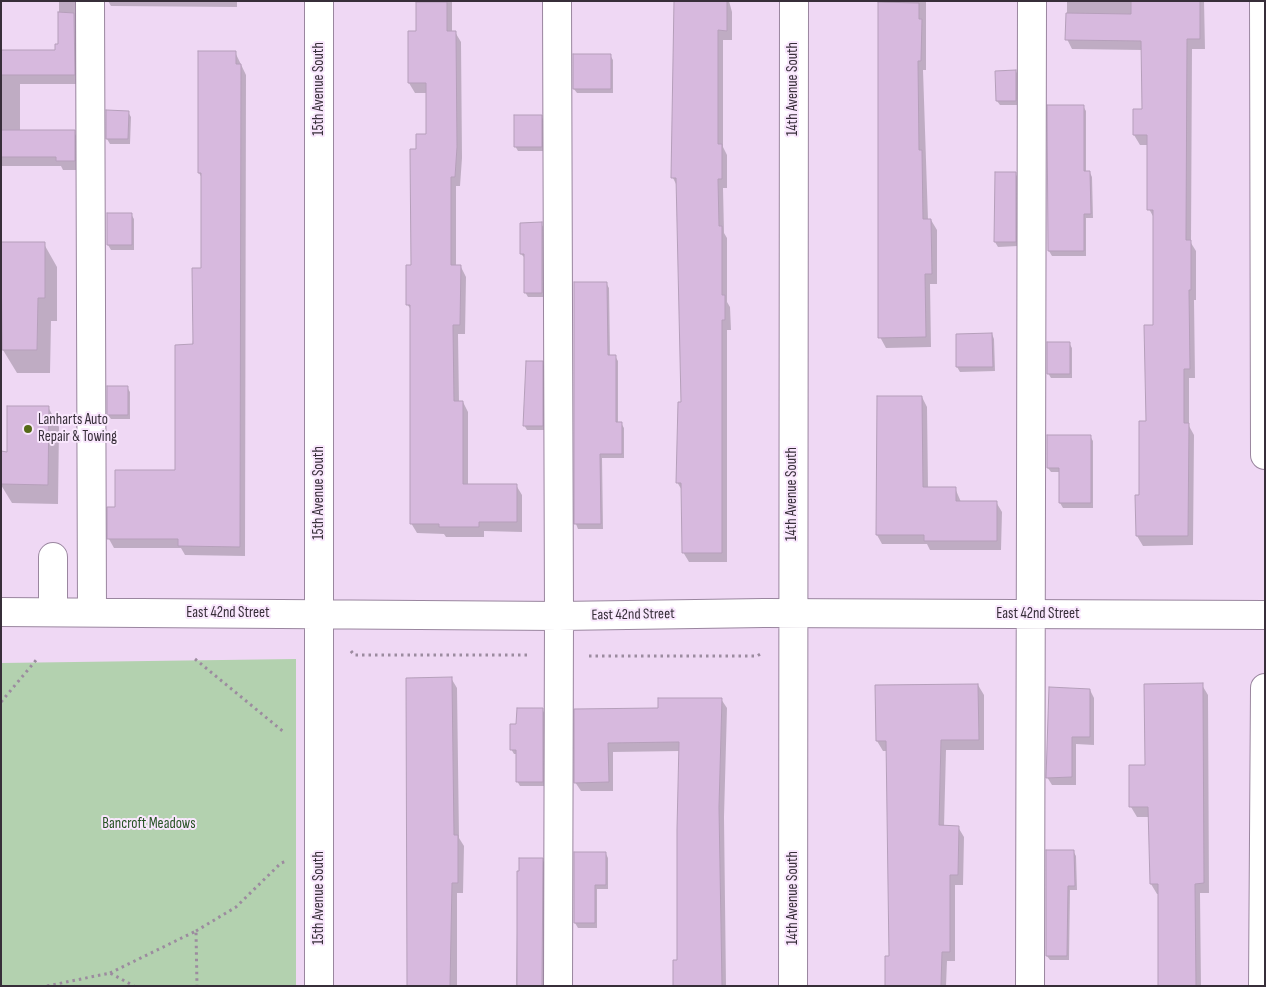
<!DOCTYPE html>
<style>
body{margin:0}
#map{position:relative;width:1266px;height:987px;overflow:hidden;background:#efd8f4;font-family:"Sofia Sans Condensed",sans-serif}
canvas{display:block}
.frame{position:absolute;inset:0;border:2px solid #372e39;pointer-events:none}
</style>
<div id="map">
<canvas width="1266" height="987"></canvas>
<div class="frame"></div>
</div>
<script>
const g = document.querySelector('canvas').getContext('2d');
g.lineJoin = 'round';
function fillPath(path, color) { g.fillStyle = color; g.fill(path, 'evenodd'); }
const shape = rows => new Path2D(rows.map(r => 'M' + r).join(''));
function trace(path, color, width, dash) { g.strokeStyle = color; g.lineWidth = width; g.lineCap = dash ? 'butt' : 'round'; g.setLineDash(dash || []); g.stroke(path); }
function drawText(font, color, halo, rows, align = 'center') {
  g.font = font + ' "Sofia Sans Condensed",sans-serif'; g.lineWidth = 4; g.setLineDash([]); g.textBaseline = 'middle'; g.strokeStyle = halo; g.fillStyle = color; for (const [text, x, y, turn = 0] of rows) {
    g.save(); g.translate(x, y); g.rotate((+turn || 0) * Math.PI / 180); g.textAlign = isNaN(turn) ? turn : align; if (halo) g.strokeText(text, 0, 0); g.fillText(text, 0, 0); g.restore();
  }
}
const green = shape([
 [296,659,296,986,1,986,1,663]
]);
const shadow = shape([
 [59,1,82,1,79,84,20,84,20,132,74,132,79,141,79,170,63,170,61,166,1,166,1,51,56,51,59,46],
 [108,1,237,1,237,7,111,6],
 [417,1,452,1,452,32,455,32,461,42,462,158,460,186,456,186,456,267,461,267,466,277,465,334,458,334,459,402,463,402,468,412,468,485,516,485,522,495,522,532,484,531,484,537,446,537,444,534,417,533,411,523,412,311,407,304,412,267,417,150,428,135,428,93,415,93,409,83,417,32],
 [674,1,729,1,732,12,732,40,723,40,723,147,727,155,727,188,723,188,724,233,727,238,727,302,730,307,731,330,727,330,727,562,689,562,683,552,683,492,677,482,682,403,677,186,673,178],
 [882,1,926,1,926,70,923,70,928,220,931,220,937,230,937,284,930,284,931,347,886,348,880,337],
 [1067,1,1204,1,1205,49,1192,49,1191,243,1196,251,1196,300,1194,300,1195,378,1189,378,1189,426,1194,435,1193,545,1143,546,1137,536,1154,326,1154,218,1149,209,1149,145,1140,145,1134,135,1143,110,1142,50,1072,49,1067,39],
 [235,52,246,75,245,556,185,555,181,548,114,548,109,539,116,508,176,471,202,269,202,178,199,173],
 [610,55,613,60,613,93,577,93,574,89],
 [1016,71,1018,76,1018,105,1000,105,997,101],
 [1083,106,1086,111,1086,173,1090,173,1092,177,1093,218,1086,218,1086,256,1052,256,1049,251],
 [128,112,131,117,130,144,110,144,107,139],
 [541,116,544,121,544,151,518,151,515,146],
 [1015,173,1018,178,1018,246,998,247,995,242],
 [108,214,131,214,134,219,134,250,111,250,108,245],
 [541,224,544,228,544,297,528,297,525,292,526,259,521,254],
 [1,243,44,244,57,267,57,321,51,321,50,373,17,373,3,350],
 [606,283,609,288,610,356,615,356,618,361,618,423,621,423,624,428,624,458,602,458,603,529,578,529,576,524],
 [992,334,994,339,995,371,960,372,957,367],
 [1069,343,1072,348,1072,378,1051,378,1048,373],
 [542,363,545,367,545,430,527,430,524,425],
 [127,387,130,392,130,419,111,419,108,415],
 [922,397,927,407,928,488,955,488,961,502,996,502,1002,512,1001,550,930,550,927,544,882,544,877,535],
 [48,407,59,427,58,504,12,503,1,485,1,453,8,453],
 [1090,436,1093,441,1093,508,1063,508,1060,503,1060,472,1051,472,1048,468],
 [451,678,457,688,459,838,464,846,463,893,457,893,457,986,408,986],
 [978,685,984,695,984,750,946,750,944,827,958,827,964,837,963,885,955,885,955,961,947,961,946,986,887,986,890,958,888,751,883,751,877,741],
 [1202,685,1208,695,1209,893,1200,893,1201,986,1159,986,1159,894,1157,894,1151,884,1150,817,1137,817,1131,807,1147,767],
 [1090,690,1094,698,1094,745,1076,744,1076,785,1052,785,1047,777],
 [721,699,727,708,724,817,726,986,675,986,678,961,680,751,613,752,613,791,581,791,575,782,576,710,659,709],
 [542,709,545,714,545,786,520,786,517,781,517,754,514,754,511,749,517,726],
 [1073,851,1076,856,1077,890,1070,890,1069,960,1050,960,1047,956],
 [606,854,608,858,608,889,597,889,597,928,578,928,575,923],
 [542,859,545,864,544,986,516,986,518,873]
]);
const building = shape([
 [674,1,727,1,727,31,718,30,718,144,722,144,722,179,718,179,719,226,722,226,722,295,725,295,725,320,722,320,722,553,682,553,681,483,676,483,678,402,681,402,676,178,671,178,674,1],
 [1131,1,1200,1,1200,39,1187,39,1186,240,1191,240,1191,290,1189,290,1190,369,1184,369,1184,423,1189,423,1188,536,1136,536,1135,495,1139,495,1139,421,1146,421,1144,325,1153,325,1153,210,1147,210,1147,135,1133,135,1133,109,1142,109,1141,41,1065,40,1066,13,1131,14,1131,1],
 [416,2,447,2,447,31,456,31,457,147,455,177,451,177,451,265,461,265,460,325,453,325,454,401,463,401,463,484,517,484,517,522,479,522,479,527,439,527,439,524,410,524,410,305,406,305,406,265,411,265,410,149,416,149,416,134,426,134,426,83,408,83,408,31,416,31,416,2],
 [878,2,919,3,919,19,922,19,921,61,918,61,919,150,922,150,923,219,931,219,932,274,925,274,926,337,878,338,878,2],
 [58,12,74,13,75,75,1,75,1,50,55,50,55,44,58,44,58,12],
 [198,51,236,51,236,64,241,64,240,547,178,546,178,539,107,539,107,507,115,507,115,470,175,470,175,345,193,344,192,268,201,268,201,173,198,173,198,51],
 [573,54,611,54,611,89,573,89,573,54],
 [1016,70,1016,101,996,101,995,71,1016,70],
 [1047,105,1084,105,1084,171,1090,171,1091,214,1084,214,1084,251,1048,251,1047,105],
 [106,110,129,111,128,139,106,139,106,110],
 [514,115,542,115,542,147,514,147,514,115],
 [1,130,75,130,75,161,56,161,56,157,1,157,1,130],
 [995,172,1016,172,1016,242,994,242,995,172],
 [107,213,132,213,132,245,107,245,107,213],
 [542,222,542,293,524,293,524,254,520,254,520,223,542,222],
 [1,242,45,242,45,298,38,298,37,350,2,350,1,242],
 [574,282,607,282,608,355,616,355,616,422,622,422,622,454,600,454,601,524,574,524,574,282],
 [992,333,993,367,956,367,956,334,992,333],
 [1047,342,1070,342,1070,374,1047,374,1047,342],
 [526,361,543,361,543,426,523,426,526,361],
 [107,386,128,386,128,415,107,415,107,386],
 [877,396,922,396,923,487,956,487,956,501,997,501,997,541,924,541,924,535,876,535,877,396],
 [7,406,49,406,48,485,1,484,1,451,7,452,7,406],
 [1047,435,1091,435,1091,503,1059,503,1059,468,1047,468,1047,435],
 [452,677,454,835,458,835,458,883,452,883,450,986,407,986,406,678,452,677],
 [1203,683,1204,883,1195,884,1196,986,1158,986,1158,884,1150,884,1148,807,1129,807,1129,765,1145,765,1144,684,1203,683],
 [978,684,979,740,941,740,939,825,959,826,958,875,950,875,950,952,942,952,941,986,885,986,885,956,889,956,886,741,876,741,875,685,978,684],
 [1049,687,1090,689,1090,737,1072,737,1072,777,1046,778,1049,687],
 [658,698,722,698,719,807,722,986,673,986,673,960,677,960,677,829,679,742,608,743,609,782,574,783,574,709,658,708,658,698],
 [517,708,543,708,543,782,516,782,516,750,510,750,510,724,516,724,517,708],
 [1046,850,1074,850,1075,886,1068,886,1067,956,1046,956,1046,850],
 [574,852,606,852,606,885,595,885,595,923,574,923,574,852],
 [519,858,543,858,542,986,517,986,517,871,519,871,519,858]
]);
const path = shape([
 [351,651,354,655,530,655],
 [589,656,757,656,762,653],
 [195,659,285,733],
 [1,702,37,659],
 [196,931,236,907,281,863,287,861],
 [110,973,196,931,197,986],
 [47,986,110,973,134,986]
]);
const minor = shape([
 [90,1,92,612],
 [557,1,559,616,558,986],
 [1264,1,1265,455],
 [1,612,559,616,764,613,1265,615],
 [53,612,53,557],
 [319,986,319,1],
 [793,986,794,1],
 [1030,986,1032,1],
 [1263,986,1265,688]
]);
const markers = [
 [28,429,5,"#556a18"]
];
const streetNames = [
 ["15th Avenue South",319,89,-90],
 ["14th Avenue South",793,89,-90],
 ["15th Avenue South",319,493,-90],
 ["14th Avenue South",792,494,-90],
 ["East 42nd Street",228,613],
 ["East 42nd Street",1038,614],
 ["East 42nd Street",633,615,-1],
 ["15th Avenue South",319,898,-90],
 ["14th Avenue South",793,898,-90]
];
const poiNames = [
 ["Lanharts Auto",38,420],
 ["Repair & Towing",38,437]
];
const parkNames = [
 ["Bancroft Meadows",149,824]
];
fillPath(green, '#b3d1af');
fillPath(shadow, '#0003');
fillPath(building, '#d7b9de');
trace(building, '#b59fba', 1);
trace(minor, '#9a869f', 30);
trace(path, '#9c8b9f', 3, [2.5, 4]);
trace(minor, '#fff', 28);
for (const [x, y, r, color] of markers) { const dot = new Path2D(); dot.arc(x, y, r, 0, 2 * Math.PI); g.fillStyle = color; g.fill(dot); trace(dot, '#f9e7fd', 2); }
drawText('15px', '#372e39', '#f9e7fd', streetNames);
drawText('15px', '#372e39', '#f9e7fd', poiNames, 'left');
drawText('15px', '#265223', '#f9e7fd', parkNames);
</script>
